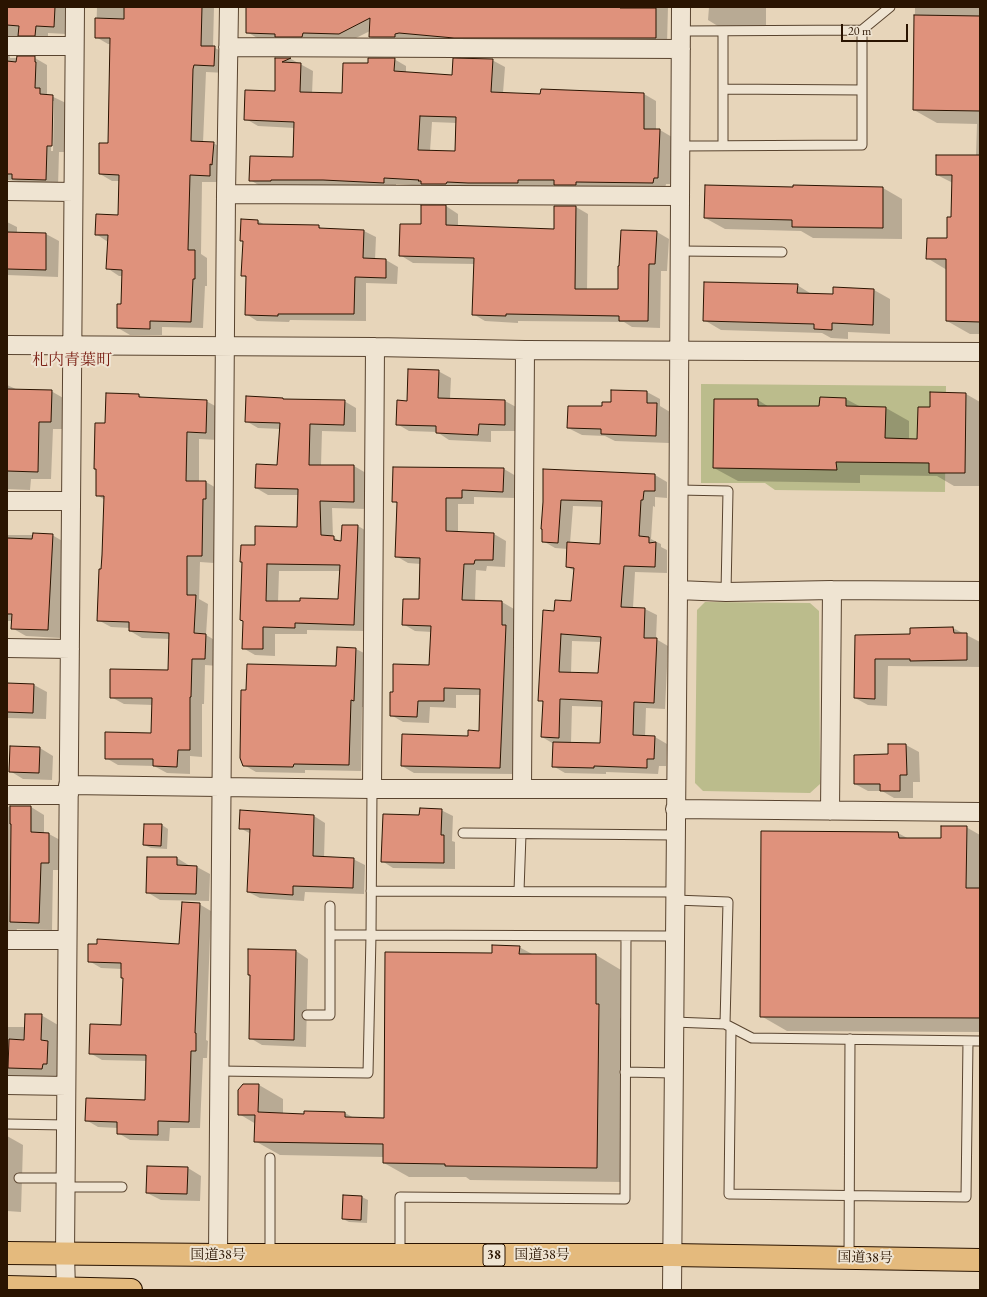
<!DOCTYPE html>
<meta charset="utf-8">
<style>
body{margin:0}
#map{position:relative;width:987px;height:1297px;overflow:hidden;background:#e7d5ba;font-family:"EB Garamond",serif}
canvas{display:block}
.frame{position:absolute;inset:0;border:8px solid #2a1401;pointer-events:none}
.scale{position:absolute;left:841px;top:24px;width:67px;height:18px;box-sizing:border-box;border:2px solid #2a1401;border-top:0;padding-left:5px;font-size:12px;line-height:14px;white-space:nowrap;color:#2a1401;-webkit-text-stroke:3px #efe4d2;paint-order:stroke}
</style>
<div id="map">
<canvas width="987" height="1297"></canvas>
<div class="frame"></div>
<div class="scale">20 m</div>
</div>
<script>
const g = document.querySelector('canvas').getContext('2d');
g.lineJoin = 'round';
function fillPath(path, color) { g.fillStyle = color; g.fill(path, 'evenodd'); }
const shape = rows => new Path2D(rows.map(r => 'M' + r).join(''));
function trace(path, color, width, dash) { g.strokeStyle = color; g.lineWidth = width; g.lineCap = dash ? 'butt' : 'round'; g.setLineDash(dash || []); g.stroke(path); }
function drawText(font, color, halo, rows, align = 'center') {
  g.font = font + ' "EB Garamond","Noto Serif JP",serif'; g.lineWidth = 4; g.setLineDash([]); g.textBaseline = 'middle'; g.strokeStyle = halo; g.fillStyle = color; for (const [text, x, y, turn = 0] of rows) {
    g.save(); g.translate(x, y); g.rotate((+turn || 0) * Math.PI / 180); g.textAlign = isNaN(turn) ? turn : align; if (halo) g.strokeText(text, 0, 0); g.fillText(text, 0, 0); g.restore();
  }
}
const green = shape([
 [701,384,946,386,945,492,775,490,765,483,701,483],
 [705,602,810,603,819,611,820,784,810,793,703,791,695,783,697,610]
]);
const shadow = shape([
 [7,7,67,7,66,34,48,33,48,42,9,53,10,58,35,58,47,65,47,94,66,103,65,152,59,152,58,187,26,186,17,181,7,180],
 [52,101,54,101,53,151,51,151],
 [97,7,214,7,213,47,227,54,226,73,206,72,203,143,213,143,226,150,222,182,202,182,201,254,207,258,207,286,205,286,203,328,162,327,162,335,130,335,118,328,122,305,123,276,119,276,107,268,108,242,96,234,119,216,120,181,112,181,100,174,109,144,111,44,108,44,96,37],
 [247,7,668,7,667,44,382,44,370,37,370,31,352,40,259,39,247,32],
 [709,7,766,7,766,28,721,28,708,20],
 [915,7,980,7,980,334,970,334,947,321,947,270,927,258,948,239,952,218,953,183,937,175,976,156,977,124,937,123,914,110],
 [276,59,291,59,313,71,312,94,343,94,369,64,394,59,406,66,406,73,453,76,492,60,505,67,503,93,541,95,542,90,644,94,656,101,656,130,660,130,672,137,670,184,666,184,665,189,427,186,396,184,396,189,262,187,250,180,294,158,295,128,258,126,246,119,276,92],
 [432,122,457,123,456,152,430,151],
 [883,188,902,199,902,239,813,238,801,231,725,229,705,218],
 [446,206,458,214,458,226,555,230,576,207,588,214,587,290,619,290,657,232,669,239,667,271,661,271,660,328,632,327,624,322,518,321,518,323,485,321,473,314,475,264,413,263,400,255,422,225],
 [242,220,258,221,265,225,318,226,323,229,364,231,376,237,375,260,386,260,398,267,397,284,366,283,366,321,290,320,289,322,257,321,246,314,247,278,242,275,244,241,241,240],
 [7,222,17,227,17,233,46,234,59,241,58,277,7,275],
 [797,285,813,295,834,295,874,290,890,299,890,334,848,332,848,339,831,338,822,333,721,330,704,320],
 [438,371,451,378,450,399,505,401,518,408,517,431,491,431,491,442,449,440,437,432,409,431,397,424,408,402],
 [7,385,18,390,51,391,65,399,64,429,53,429,51,479,31,479,30,490,7,489],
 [647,392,660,399,660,406,670,412,669,443,615,441,605,436,582,435,568,428,603,407],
 [966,394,980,402,980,486,954,486,937,476,860,475,860,483,738,481,714,468,758,400,769,407,820,407,846,399,861,407,886,408,909,421,909,440,918,440,931,408],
 [139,395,144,399,206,401,219,408,218,440,199,439,199,482,206,482,218,489,215,505,214,563,200,562,199,599,208,604,206,635,218,642,218,666,205,665,204,704,202,704,202,757,190,756,190,774,167,773,154,766,118,765,106,758,152,734,153,705,124,704,111,697,169,671,170,639,142,638,130,631,130,628,111,627,98,620,105,500,97,495,97,470,95,469,106,424],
 [283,399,285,400,344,401,356,408,356,432,322,431,321,466,354,466,366,473,366,509,332,508,333,537,342,542,343,526,358,526,370,533,366,631,307,630,307,634,275,634,275,656,255,655,243,648,243,563,241,561,256,546,298,528,299,495,268,495,256,488,278,466,280,429,258,428,246,421],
 [279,571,341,571,339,600,301,602,278,602],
 [504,469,516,476,515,498,474,497,474,504,458,504,458,533,494,534,506,541,505,567,487,566,486,571,476,570,475,601,502,602,514,609,514,631,518,633,512,774,414,773,402,766,480,732,481,695,456,695,456,708,430,707,429,723,403,722,391,715,394,693,430,666,432,632,415,631,403,624,420,600,421,564,408,563,396,556,398,504,393,501],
 [544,470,655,475,667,482,667,498,655,497,655,507,653,506,651,539,661,544,661,547,667,550,667,573,635,572,633,608,645,609,657,615,656,639,668,646,665,709,646,708,645,737,655,737,667,744,666,766,659,766,658,774,606,772,606,774,565,773,553,766,554,744,542,737,544,702,539,700,555,612,572,602,575,571,567,567,568,549,555,548,543,541],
 [573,506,603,507,601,545,570,543],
 [572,641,601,642,599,674,571,673],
 [572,706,602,707,601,744,571,743],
 [7,535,52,535,66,543,61,638,26,636,12,628,12,621,7,621],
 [953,628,980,642,980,667,888,666,887,706,868,705,855,698,856,636,911,635],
 [338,648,356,649,368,655,366,707,362,707,361,771,305,770,305,773,256,772,244,765,247,691,337,667],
 [7,684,34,685,47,692,46,719,7,718],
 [889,745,906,745,919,752,920,782,913,782,913,798,894,798,882,791,868,791,855,784,889,755],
 [11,747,40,748,53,756,52,780,23,779,10,771],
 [7,807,31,807,44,815,44,834,49,834,62,841,61,870,53,870,52,930,17,929,16,932,7,931],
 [441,810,453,816,452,841,455,842,455,869,393,868,382,861,420,816],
 [314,816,325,823,324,858,353,859,365,865,364,894,305,892,304,901,260,898,248,892,251,834,240,828],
 [162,825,168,829,167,849,151,848,144,845],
 [966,827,980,835,980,1032,787,1031,761,1016,762,832,898,833,909,839,942,839],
 [177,858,190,866,197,867,210,874,209,901,160,900,147,892],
 [199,904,211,911,206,1040,208,1041,207,1058,203,1058,200,1128,170,1128,169,1141,130,1140,118,1133,118,1128,98,1127,86,1120,146,1101,147,1061,102,1060,90,1053,122,1026,124,978,122,969,101,968,89,961,180,945],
 [519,947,534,955,596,955,621,970,620,1018,624,1020,622,1182,470,1180,466,1177,409,1177,384,1163,384,1157,280,1155,255,1141,256,1124,239,1114,259,1085,283,1099,283,1114,345,1113,354,1118,385,1119,493,954],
 [296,951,308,959,306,1047,262,1045,250,1038,251,976,249,974],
 [41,1015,58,1025,57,1047,64,1051,58,1078,12,1076,12,1081,7,1081,7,1027,25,1027],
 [7,1136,23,1145,21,1212,7,1211],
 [148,1167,188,1168,201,1176,200,1201,161,1200,147,1193],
 [362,1197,368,1200,367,1223,349,1222,343,1219]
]);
const building = shape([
 [7,7,55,7,54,27,36,26,35,36,18,36,19,26,7,25,7,7],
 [124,7,202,7,201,46,215,46,214,66,194,65,193,69,191,141,214,142,212,165,210,164,210,176,190,175,188,250,195,250,195,279,193,279,191,322,150,321,150,329,117,328,117,304,121,304,122,270,106,269,108,235,95,235,96,214,118,215,119,175,99,174,99,143,108,143,110,38,95,38,95,18,124,19,124,7],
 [246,7,620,7,620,8,656,8,656,38,454,38,399,33,395,34,395,37,369,37,370,18,339,34,303,33,302,37,275,37,275,34,246,33,246,7],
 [914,15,980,16,980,111,913,110,914,15],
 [17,56,35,56,35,62,36,62,35,88,40,88,40,94,53,95,52,146,47,146,46,180,12,179,12,174,7,174,7,61,16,62,17,56],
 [275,58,291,58,282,62,301,63,300,92,342,93,343,63,368,63,368,58,395,58,394,71,452,75,453,58,493,59,491,92,540,94,541,89,644,93,644,129,660,129,658,178,654,178,653,183,576,182,576,185,554,185,554,180,518,180,518,183,468,183,447,182,446,184,421,184,421,181,418,181,419,180,384,178,384,183,323,180,271,180,271,181,249,181,250,156,293,157,294,122,244,120,245,90,275,91,275,58],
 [420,116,456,117,455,151,418,150,420,116],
 [936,155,980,155,980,322,946,321,946,259,926,259,927,238,947,238,947,217,951,217,952,175,936,175,936,155],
 [705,185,793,187,793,185,883,187,883,228,792,227,792,220,704,218,705,185],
 [421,205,446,205,446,225,554,229,554,206,576,206,575,289,618,289,618,266,619,266,621,230,657,231,655,264,649,264,648,321,619,321,619,316,506,314,506,316,472,315,474,258,399,256,400,224,421,224,421,205],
 [241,219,258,220,258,224,319,225,319,228,364,230,363,258,386,259,386,278,355,277,354,314,278,314,278,316,245,315,246,276,241,276,243,241,240,241,241,219],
 [7,232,46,233,46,270,7,269,7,232],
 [704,282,798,284,797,293,833,294,833,287,874,289,873,325,832,323,832,330,814,329,814,324,703,321,704,282],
 [408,369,439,370,438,398,505,400,505,425,479,424,478,435,436,433,436,426,396,425,397,400,407,401,408,369],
 [7,389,52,390,51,422,39,422,38,472,7,471,7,389],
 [611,390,647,391,647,403,657,403,656,436,601,434,601,429,567,428,568,406,602,406,602,402,611,402,611,390],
 [930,392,966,393,965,473,929,473,929,463,836,462,837,470,713,468,714,399,758,399,758,406,819,406,820,397,846,398,846,406,886,407,885,438,917,439,918,407,930,407,930,392],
 [106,393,139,394,139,397,207,400,206,433,187,432,186,481,206,481,206,499,203,499,202,556,187,556,187,595,196,595,194,633,206,634,205,659,192,659,191,697,190,697,190,750,178,750,177,767,153,766,153,759,105,759,105,732,151,733,152,698,110,698,110,669,168,670,169,633,129,631,129,622,97,621,99,569,101,569,102,555,104,496,96,496,96,469,94,469,95,423,105,423,106,393],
 [246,396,283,398,283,399,345,400,344,425,310,424,309,465,354,465,354,502,320,501,321,535,334,536,334,540,341,541,342,525,358,525,354,625,295,623,295,628,263,627,263,649,242,649,243,621,240,620,242,562,240,562,241,545,255,545,255,526,297,527,298,489,255,488,256,464,277,465,280,423,245,422,246,396],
 [267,564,340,565,338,599,300,598,300,601,266,601,267,564],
 [393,467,504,468,503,492,462,490,462,498,446,498,446,531,494,533,493,560,475,560,474,564,464,564,462,600,502,601,502,625,506,625,500,768,401,766,402,734,468,736,468,730,479,731,480,689,444,688,444,701,418,701,417,717,390,716,390,692,393,692,393,664,429,665,431,626,402,625,403,599,419,599,420,558,395,557,397,502,392,502,393,467],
 [543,469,655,474,655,491,644,491,643,500,641,500,639,536,649,537,649,543,656,542,655,567,624,566,621,607,645,608,644,638,657,638,654,703,634,702,633,735,655,736,654,759,647,759,647,768,594,766,594,768,552,767,553,742,600,743,602,701,560,699,559,738,541,737,543,701,538,701,543,610,554,611,555,600,571,601,574,568,566,567,567,542,600,544,602,501,561,500,558,543,542,542,542,529,541,529,543,502,543,469],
 [561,634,601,637,598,673,559,672,561,634],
 [33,533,53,534,48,630,11,629,12,614,7,614,7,538,32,539,33,533],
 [953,627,954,633,967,633,967,660,910,661,910,659,875,659,875,699,854,698,855,635,910,634,910,628,953,627],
 [337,647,356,648,354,701,351,700,349,765,294,764,293,767,243,766,240,758,241,690,246,690,247,664,336,666,337,647],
 [7,683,34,684,33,713,7,712,7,683],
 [888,744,906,744,907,775,900,775,900,791,880,791,880,784,854,784,854,755,888,754,888,744],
 [10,746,40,747,39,773,9,772,10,746],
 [10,806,31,806,31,832,49,833,49,863,41,863,39,923,10,922,11,824,10,824,10,806],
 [420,808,442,809,441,835,444,835,444,863,381,862,383,814,419,815,420,808],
 [240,810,314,815,313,856,354,858,353,888,293,886,293,895,247,892,250,829,239,829,240,810],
 [144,824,162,824,161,846,143,845,144,824],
 [941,826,967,826,966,888,980,888,980,1018,760,1017,761,831,898,832,899,838,941,838,941,826],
 [147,857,177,857,177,865,197,866,196,894,146,893,147,857],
 [182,902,200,903,195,1033,196,1033,196,1051,191,1051,189,1122,158,1121,158,1135,117,1134,117,1122,85,1121,86,1098,145,1100,146,1055,89,1054,90,1024,121,1025,123,978,121,978,121,963,88,962,88,944,97,944,97,939,179,944,182,902],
 [492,945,520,946,519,954,596,954,596,1004,599,1004,597,1168,445,1166,445,1164,383,1163,383,1144,254,1142,255,1115,238,1115,238,1090,243,1084,259,1084,258,1112,304,1114,304,1111,345,1112,345,1117,384,1118,385,952,492,953,492,945],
 [248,949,296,950,294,1040,249,1039,250,975,248,975,248,949],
 [25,1014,42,1014,41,1040,48,1041,47,1064,43,1064,42,1069,8,1068,9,1039,24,1040,25,1014],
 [147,1166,188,1167,187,1194,146,1193,147,1166],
 [343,1195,362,1196,361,1220,342,1219,343,1195]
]);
const service = shape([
 [862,30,890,7],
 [723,89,862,90],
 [681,146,862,145,862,30,681,31],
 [723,146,723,31],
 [680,251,782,252],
 [679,490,728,491,726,592],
 [372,789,371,935,674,936],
 [463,833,675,835],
 [371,891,675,892],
 [519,891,521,834],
 [675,900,728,902,725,1024],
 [307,1015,330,1015,330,906],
 [674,1022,725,1024,752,1038,980,1041],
 [731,1028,729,1194,966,1197,968,1041],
 [219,1071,368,1073,371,935,330,935],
 [625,1072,673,1073],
 [7,1124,66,1125],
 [19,1178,66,1178],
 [65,1187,122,1187],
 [270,1255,270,1158],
 [400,1255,400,1197,625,1199,626,936],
 [849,1258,850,1039]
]);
const minor = shape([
 [7,46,74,46],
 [228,47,681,49],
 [7,191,73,192],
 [226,194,679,196],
 [7,345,375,347,525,350,980,352],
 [7,501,70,501],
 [678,590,726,592,832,590,980,591],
 [7,648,70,649],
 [68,785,372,789,675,789],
 [522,788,525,350],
 [372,789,375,347],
 [7,795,69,795],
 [675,809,980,812],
 [830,811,832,590],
 [7,940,67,940],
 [7,1085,66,1086],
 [218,1255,226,194,229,7],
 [66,1290,65,1254,75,7],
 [672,1290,678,590,681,7]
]);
const trunk = shape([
 [7,1253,218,1255,672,1255,980,1260],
 [7,1287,131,1290]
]);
const shields = [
 [494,1255,22]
];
const shieldNames = [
 ["38",494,1255]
];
const streetNames = [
 ["国道38号",218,1255],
 ["国道38号",542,1255],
 ["国道38号",865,1258,1]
];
const quarterNames = [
 ["札内青葉町",72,361]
];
fillPath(green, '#bbbc8c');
fillPath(shadow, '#0003');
fillPath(building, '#df927c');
trace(building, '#2a1401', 1);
trace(service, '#59442f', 11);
trace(minor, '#59442f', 20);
trace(trunk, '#2a1401', 24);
trace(service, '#efe4d2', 9);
trace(minor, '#efe4d2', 18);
trace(trunk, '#e4ba7d', 22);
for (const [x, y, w] of shields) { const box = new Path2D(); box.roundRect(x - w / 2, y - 11, w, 22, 3); g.fillStyle = '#efe4d2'; g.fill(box); trace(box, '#2a1401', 1); }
drawText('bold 13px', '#2a1401', null, shieldNames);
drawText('14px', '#2a1401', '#efe4d2', streetNames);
drawText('16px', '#7a1f14', '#efe4d2', quarterNames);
</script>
